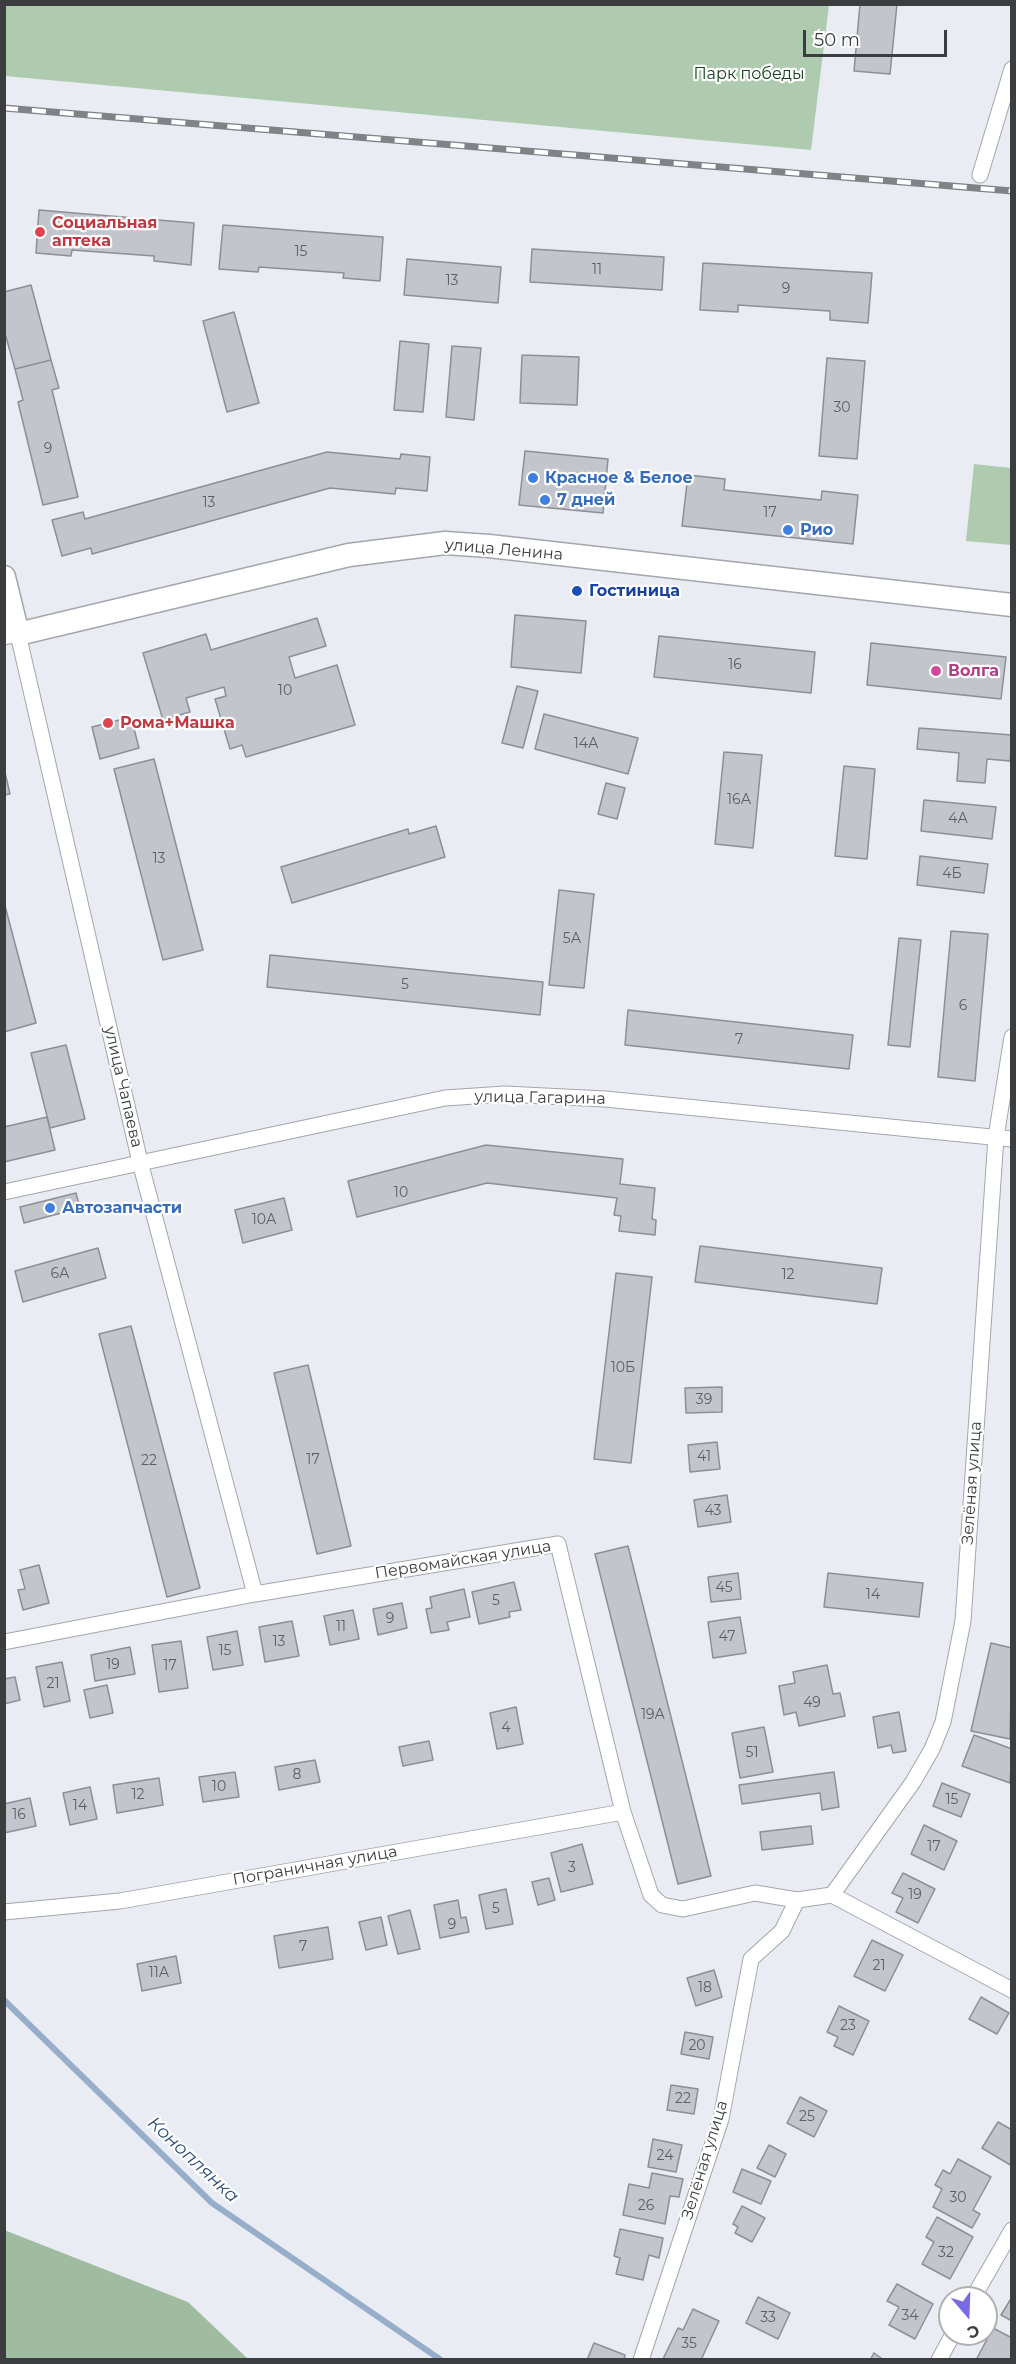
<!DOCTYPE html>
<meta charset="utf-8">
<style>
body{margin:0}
#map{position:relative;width:1016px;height:2364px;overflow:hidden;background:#e9ecf3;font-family:Montserrat,sans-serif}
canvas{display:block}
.frame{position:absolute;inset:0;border:6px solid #3b3d3f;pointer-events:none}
.north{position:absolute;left:938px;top:2286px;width:60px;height:60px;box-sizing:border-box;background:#fff;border:2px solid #b1b1b2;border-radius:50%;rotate:161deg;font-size:16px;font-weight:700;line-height:24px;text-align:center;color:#3b3d3f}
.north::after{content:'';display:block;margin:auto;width:21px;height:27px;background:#766ae5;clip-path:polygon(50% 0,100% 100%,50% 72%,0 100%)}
.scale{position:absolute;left:803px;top:30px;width:144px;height:27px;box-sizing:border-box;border:3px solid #3b3d3f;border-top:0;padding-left:8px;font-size:18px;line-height:21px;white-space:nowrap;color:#3b3d3f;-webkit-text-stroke:4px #fff;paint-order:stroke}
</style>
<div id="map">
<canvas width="1016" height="2364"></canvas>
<div class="frame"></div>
<div class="north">С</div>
<div class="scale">50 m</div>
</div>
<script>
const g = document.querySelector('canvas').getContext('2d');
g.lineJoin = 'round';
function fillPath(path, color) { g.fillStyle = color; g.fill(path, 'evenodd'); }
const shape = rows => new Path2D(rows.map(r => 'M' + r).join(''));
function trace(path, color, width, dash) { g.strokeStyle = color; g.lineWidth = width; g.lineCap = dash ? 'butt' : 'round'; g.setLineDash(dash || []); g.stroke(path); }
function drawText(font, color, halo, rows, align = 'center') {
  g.font = font + ' Montserrat,sans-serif'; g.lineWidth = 4.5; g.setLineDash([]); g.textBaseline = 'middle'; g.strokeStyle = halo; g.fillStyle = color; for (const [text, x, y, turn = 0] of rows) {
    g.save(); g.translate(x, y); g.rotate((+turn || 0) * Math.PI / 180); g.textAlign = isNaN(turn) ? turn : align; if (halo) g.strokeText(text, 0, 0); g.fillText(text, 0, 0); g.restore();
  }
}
const green = shape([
 [4,5,5,4,829,5,811,150,5,76],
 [974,464,1011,468,1011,545,966,541]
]);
const forest = shape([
 [4,2230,188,2302,248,2359,5,2359]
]);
const stream = shape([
 [4,2000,212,2203,441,2360]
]);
const building = shape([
 [860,4,897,4,890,74,854,71,860,4],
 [39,210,194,223,191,265,154,261,154,256,72,250,71,256,36,253,39,210],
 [223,225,383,237,380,281,343,278,344,273,259,267,258,272,219,269,223,225],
 [532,249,664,257,662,290,530,282,532,249],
 [407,259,501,267,498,303,404,295,407,259],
 [703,263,872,273,868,323,830,320,830,311,738,305,738,312,700,310,703,263],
 [31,285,51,360,15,369,4,330,4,292,31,285],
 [234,312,259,403,227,412,203,321,234,312],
 [400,341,429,344,423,412,394,410,400,341],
 [452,346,481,348,474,420,446,417,452,346],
 [522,355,579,357,577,405,520,403,522,355],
 [827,358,865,361,857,459,819,456,827,358],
 [51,360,59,388,52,390,78,497,43,505,18,402,23,400,15,369,51,360],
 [525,451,608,459,603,513,519,505,525,451],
 [327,452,400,459,401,454,430,457,427,491,396,488,395,494,330,488,92,554,91,548,62,556,52,520,83,512,85,519,327,452],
 [688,475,725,479,724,490,821,500,822,491,858,495,853,544,682,526,688,475],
 [515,615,586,621,581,673,511,667,515,615],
 [317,618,326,646,289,657,295,678,337,665,355,725,246,757,242,745,230,749,215,699,226,696,224,687,186,698,190,712,163,720,143,653,206,634,211,650,317,618],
 [659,636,815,652,811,693,654,677,659,636],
 [871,643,1006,657,1001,699,867,685,871,643],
 [517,686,538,691,523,748,502,743,517,686],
 [544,714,638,738,628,774,535,749,544,714],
 [131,717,139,748,100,759,92,727,131,717],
 [919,728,1012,735,1010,761,987,759,985,783,957,781,959,753,917,749,919,728],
 [724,752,762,755,753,848,715,844,724,752],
 [154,759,203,950,163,960,114,769,154,759],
 [844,766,875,769,867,859,835,856,844,766],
 [4,768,10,794,4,795,4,768],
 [606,783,625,788,617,819,598,814,606,783],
 [924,800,996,807,992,839,921,831,924,800],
 [436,826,445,857,292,903,281,867,408,829,409,834,436,826],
 [920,856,988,864,984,893,917,885,920,856],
 [559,890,594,894,584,988,549,985,559,890],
 [4,902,36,1023,4,1032,4,902],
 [951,931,988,934,975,1081,938,1077,951,931],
 [899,938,921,940,910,1047,888,1045,899,938],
 [270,955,543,982,540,1015,267,987,270,955],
 [628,1010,853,1035,849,1069,625,1045,628,1010],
 [66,1045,85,1119,50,1128,31,1053,66,1045],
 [47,1117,55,1150,4,1162,4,1127,47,1117],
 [486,1145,623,1159,620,1184,655,1188,652,1219,656,1220,655,1235,619,1231,621,1216,614,1215,617,1198,487,1183,357,1217,348,1181,486,1145],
 [76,1193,80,1208,24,1223,20,1207,76,1193],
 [284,1198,292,1230,243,1243,235,1210,284,1198],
 [700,1246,882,1268,877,1304,695,1282,700,1246],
 [98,1248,106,1278,23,1302,15,1271,98,1248],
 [616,1273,652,1277,631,1463,594,1459,616,1273],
 [131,1326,200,1588,167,1597,99,1334,131,1326],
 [308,1365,351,1546,317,1554,274,1373,308,1365],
 [722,1387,722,1412,686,1413,685,1388,722,1387],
 [717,1442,720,1469,690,1472,688,1445,717,1442],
 [727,1495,731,1522,698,1527,694,1500,727,1495],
 [628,1546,711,1876,678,1884,595,1554,628,1546],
 [39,1565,49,1603,23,1610,18,1590,25,1589,20,1570,39,1565],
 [738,1573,741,1599,711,1602,708,1577,738,1573],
 [828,1573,923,1583,919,1617,824,1607,828,1573],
 [514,1582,521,1610,509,1612,510,1617,479,1624,472,1592,514,1582],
 [464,1589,470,1617,447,1622,449,1630,431,1633,426,1609,432,1608,430,1597,464,1589],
 [402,1603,407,1628,378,1635,373,1609,402,1603],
 [353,1610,359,1639,330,1645,324,1616,353,1610],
 [740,1617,746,1653,713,1658,708,1622,740,1617],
 [292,1621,299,1656,265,1662,259,1627,292,1621],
 [237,1631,243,1665,213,1670,207,1637,237,1631],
 [181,1641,188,1688,159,1692,152,1645,181,1641],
 [991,1643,1012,1648,1010,1739,971,1731,991,1643],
 [130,1647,135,1674,95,1681,91,1655,130,1647],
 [62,1662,70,1701,44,1707,36,1667,62,1662],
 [827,1665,833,1694,840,1693,845,1716,799,1726,796,1712,784,1715,779,1686,795,1683,793,1672,827,1665],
 [15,1677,20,1700,4,1704,4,1679,15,1677],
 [107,1685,113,1713,90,1718,84,1690,107,1685],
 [516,1707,523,1744,497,1749,490,1713,516,1707],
 [899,1712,906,1751,893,1753,891,1745,878,1748,873,1717,899,1712],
 [764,1727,773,1772,740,1778,732,1733,764,1727],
 [974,1735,1012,1749,1010,1783,962,1766,974,1735],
 [429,1741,433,1760,403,1766,399,1747,429,1741],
 [315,1760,320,1782,279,1790,275,1767,315,1760],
 [235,1772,239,1797,203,1802,199,1777,235,1772],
 [834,1772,839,1807,822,1810,820,1793,742,1804,739,1785,834,1772],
 [159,1778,163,1805,117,1813,113,1785,159,1778],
 [942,1783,970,1794,961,1817,933,1806,942,1783],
 [90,1787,97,1819,70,1825,63,1793,90,1787],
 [30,1798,36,1826,4,1833,4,1804,30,1798],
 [924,1825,957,1841,944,1870,911,1854,924,1825],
 [811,1826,813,1844,762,1850,760,1832,811,1826],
 [582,1844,593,1884,561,1892,551,1853,582,1844],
 [903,1873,935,1889,918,1923,896,1912,903,1898,892,1893,903,1873],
 [549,1878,555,1900,538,1905,532,1882,549,1878],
 [506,1889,513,1924,486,1929,479,1895,506,1889],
 [458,1900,461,1918,466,1917,469,1932,440,1938,434,1905,458,1900],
 [410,1910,420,1949,398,1954,388,1916,410,1910],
 [381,1917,387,1945,366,1950,359,1922,381,1917],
 [328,1927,333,1959,279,1968,274,1936,328,1927],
 [872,1940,903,1955,885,1991,854,1976,872,1940],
 [176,1956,181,1983,142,1991,137,1964,176,1956],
 [714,1970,722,1997,696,2006,687,1978,714,1970],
 [981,1997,1009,2013,997,2034,969,2019,981,1997],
 [839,2006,869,2021,853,2055,834,2046,838,2037,827,2032,839,2006],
 [685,2032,713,2037,709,2059,681,2054,685,2032],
 [671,2085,698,2089,694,2114,667,2110,671,2085],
 [800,2097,827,2111,814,2137,787,2123,800,2097],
 [998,2122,1012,2130,1012,2166,982,2148,998,2122],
 [653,2139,682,2145,676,2172,648,2167,653,2139],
 [769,2145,786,2154,775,2177,757,2168,769,2145],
 [958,2159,991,2177,973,2210,980,2214,972,2228,933,2207,942,2189,935,2185,943,2170,950,2174,958,2159],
 [742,2169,771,2181,761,2204,733,2192,742,2169],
 [652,2173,683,2179,679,2197,670,2196,665,2224,623,2215,629,2184,649,2188,652,2173],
 [742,2206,765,2218,752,2242,735,2233,738,2227,733,2224,742,2206],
 [937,2217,973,2237,950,2279,922,2264,934,2242,926,2237,937,2217],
 [620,2229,663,2238,659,2258,649,2255,643,2280,616,2274,620,2258,614,2256,620,2229],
 [897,2284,933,2304,915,2339,889,2325,899,2307,887,2301,897,2284],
 [758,2297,790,2313,778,2339,746,2323,758,2297],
 [1012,2297,1012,2321,1001,2315,1012,2297],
 [693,2309,719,2321,701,2360,663,2359,678,2328,683,2330,693,2309],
 [993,2328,1012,2338,1011,2360,976,2360,993,2328],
 [594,2343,625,2355,624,2360,587,2360,594,2343],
 [874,2353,884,2360,870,2360,874,2353]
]);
const minor = shape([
 [980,175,1012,69],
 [4,637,18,634,140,1162,255,1594],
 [4,1192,445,1098,505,1094,605,1099,1012,1139],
 [4,1642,255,1594,558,1544,623,1812,651,1895,662,1905,683,1909,755,1893,797,1900,832,1895],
 [832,1895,913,1782,932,1749,943,1722,963,1621,996,1137,1012,1037],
 [832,1895,1012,1990],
 [4,1912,120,1901,623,1812],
 [973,2298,1012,2230],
 [641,2360,721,2119,751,1959,782,1931,797,1900],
 [939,2360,953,2334]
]);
const secondary = shape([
 [4,577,18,634,349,555,445,543,489,546,1012,605]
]);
const rail = shape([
 [4,108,1012,191]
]);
const markers = [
 [40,232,6,"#e0444e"],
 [533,478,6,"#3f7fe0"],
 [545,500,6,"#3f7fe0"],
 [788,530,6,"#3f7fe0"],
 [577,591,6,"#1a4fb4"],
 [936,671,6,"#d1479c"],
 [108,723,6,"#e0444e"],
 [50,1208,6,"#3f7fe0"]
];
const numberNames = [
 ["15",301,252],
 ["11",597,270],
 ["13",452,281],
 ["9",786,289],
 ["30",842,408],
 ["9",48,449],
 ["13",209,503],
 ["17",770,513],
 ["16",735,665],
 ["10",285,691],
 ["14А",586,744],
 ["16А",739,800],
 ["4А",958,819],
 ["13",159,859],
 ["4Б",952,874],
 ["5А",572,939],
 ["5",405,985],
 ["6",963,1006],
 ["7",739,1040],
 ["10",401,1193],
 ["10А",264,1220],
 ["6А",60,1274],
 ["12",788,1275],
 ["10Б",623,1368],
 ["39",704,1400],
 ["41",704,1457],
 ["17",313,1460],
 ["22",149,1461],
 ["43",713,1511],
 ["45",724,1588],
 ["14",873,1595],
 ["5",496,1601],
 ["9",390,1619],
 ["11",341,1627],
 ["47",727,1637],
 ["13",279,1642],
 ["15",225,1651],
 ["19",113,1665],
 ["17",170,1666],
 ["21",53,1684],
 ["49",812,1703],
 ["19А",653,1715],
 ["4",506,1728],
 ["51",752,1753],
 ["8",297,1775],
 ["10",219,1787],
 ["12",138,1795],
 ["15",952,1800],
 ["14",80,1806],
 ["16",19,1815],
 ["17",934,1847],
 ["3",572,1868],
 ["19",915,1895],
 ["5",496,1909],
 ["9",452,1925],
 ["7",303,1947],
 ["21",879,1966],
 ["11А",159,1973],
 ["18",705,1988],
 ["23",848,2026],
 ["20",697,2046],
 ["22",683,2099],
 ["25",807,2117],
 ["24",665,2156],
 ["30",958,2198],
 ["26",646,2206],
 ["32",946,2253],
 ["34",910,2316],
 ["33",768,2318],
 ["35",689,2344]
];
const parkNames = [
 ["Парк победы",749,74]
];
const healthNames = [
 ["Социальная",52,223],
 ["аптека",52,241],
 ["Рома+Машка",120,723]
];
const shopNames = [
 ["Красное & Белое",545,478],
 ["7 дней",557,500],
 ["Рио",800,530],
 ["Автозапчасти",62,1208]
];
const streetNames = [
 ["улица Ленина",504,550,5],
 ["улица Чапаева",123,1087,77],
 ["улица Гагарина",540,1098,1],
 ["Зелёная улица",972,1483,-86],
 ["Первомайская улица",463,1560,-9],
 ["Пограничная улица",315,1866,-10],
 ["Зелёная улица",705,2160,-73]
];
const transitNames = [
 ["Гостиница",589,591]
];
const hotelNames = [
 ["Волга",948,671]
];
const waterNames = [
 ["Коноплянка",193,2160,43]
];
fillPath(green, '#aecaaf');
fillPath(forest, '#9fbba0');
trace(stream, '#97aecb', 6);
fillPath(building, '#c2c5cc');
trace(building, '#8c8f95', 1.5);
trace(minor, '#a3a6ac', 17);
trace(secondary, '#a3a6ac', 25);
trace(minor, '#fff', 15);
trace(secondary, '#fff', 22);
trace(rail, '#7f8286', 7);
trace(rail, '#fff', 4.5, [14]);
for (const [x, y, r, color] of markers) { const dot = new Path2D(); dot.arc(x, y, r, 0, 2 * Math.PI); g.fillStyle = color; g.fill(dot); trace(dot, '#fff', 2); }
drawText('14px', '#5d5f62', null, numberNames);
drawText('16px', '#16421d', '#fff', parkNames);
drawText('bold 16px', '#be3a42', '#fff', healthNames, 'left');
drawText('bold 16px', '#366cbe', '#fff', shopNames, 'left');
drawText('16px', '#3b3d3f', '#fff', streetNames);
drawText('bold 16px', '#164399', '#fff', transitNames, 'left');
drawText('bold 16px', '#b23c85', '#fff', hotelNames, 'left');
drawText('italic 18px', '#2c4e77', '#fff', waterNames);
</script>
